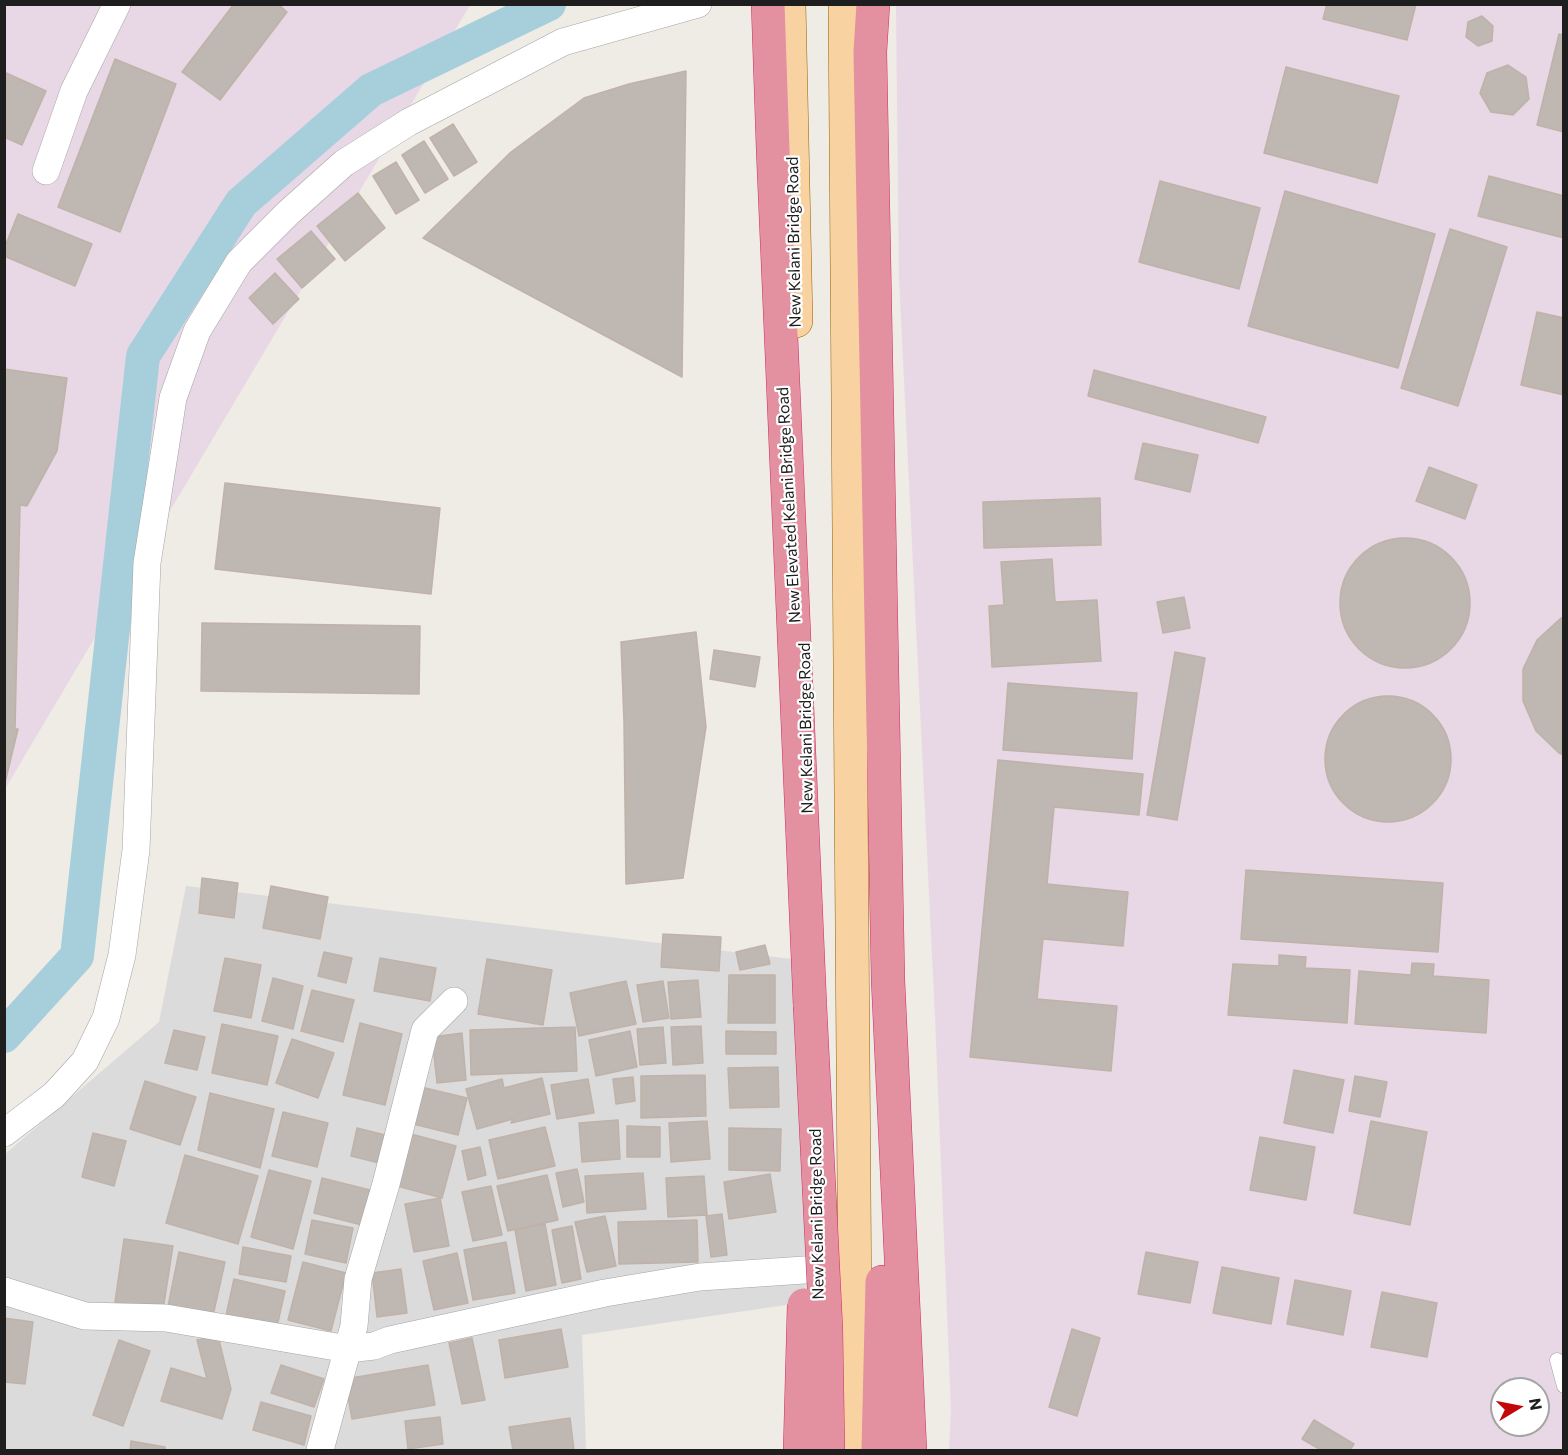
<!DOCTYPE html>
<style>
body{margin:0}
#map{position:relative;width:1568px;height:1455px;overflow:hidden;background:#efebe5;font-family:Commissioner,sans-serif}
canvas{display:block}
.frame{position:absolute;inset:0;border:6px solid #1e1e1e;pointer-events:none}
.north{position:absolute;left:1490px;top:1377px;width:60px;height:60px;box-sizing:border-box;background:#fff;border:2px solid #a5a5a5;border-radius:50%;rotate:80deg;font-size:16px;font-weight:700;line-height:24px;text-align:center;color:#1e1e1e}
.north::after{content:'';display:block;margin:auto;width:21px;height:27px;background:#c4080a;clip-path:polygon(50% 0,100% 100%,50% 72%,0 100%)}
</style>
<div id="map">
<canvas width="1568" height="1455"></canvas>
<div class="frame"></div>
<div class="north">N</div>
</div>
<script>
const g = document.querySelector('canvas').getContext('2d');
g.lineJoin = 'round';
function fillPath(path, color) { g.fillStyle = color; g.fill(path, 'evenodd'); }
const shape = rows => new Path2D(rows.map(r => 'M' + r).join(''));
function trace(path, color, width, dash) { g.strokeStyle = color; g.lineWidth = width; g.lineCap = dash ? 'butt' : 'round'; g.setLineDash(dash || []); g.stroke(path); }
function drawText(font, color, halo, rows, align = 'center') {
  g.font = font + ' Commissioner,sans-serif'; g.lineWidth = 4.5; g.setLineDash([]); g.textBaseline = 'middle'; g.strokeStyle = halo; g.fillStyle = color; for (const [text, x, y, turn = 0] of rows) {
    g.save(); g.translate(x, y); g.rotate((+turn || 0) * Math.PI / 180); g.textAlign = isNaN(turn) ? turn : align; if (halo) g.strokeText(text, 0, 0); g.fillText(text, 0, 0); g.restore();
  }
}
const residential = shape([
 [186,886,800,960,806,1302,582,1335,586,1450,5,1450,4,1155,159,1022]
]);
const industrial = shape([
 [5,5,470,5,5,789],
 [896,5,1563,5,1563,1450,949,1450,951,1410,935,1016,899,277],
 [1502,1389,1538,1389,1538,1425,1502,1425]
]);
const canal = shape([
 [4,1036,77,956,143,356,241,203,371,90,549,4]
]);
const building = shape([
 [234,4,278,4,287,12,220,100,182,72,234,4],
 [1327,4,1416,4,1407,40,1323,19,1327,4],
 [1482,16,1493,26,1492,41,1478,46,1466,37,1468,22,1482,16],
 [1559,34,1564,35,1564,132,1537,125,1559,34],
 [115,59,176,84,120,232,58,207,115,59],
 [1508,65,1526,77,1529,99,1513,115,1491,112,1480,93,1487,73,1508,65],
 [1286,67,1399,96,1377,183,1264,153,1286,67],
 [686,71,682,377,423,238,511,152,584,98,629,84,686,71],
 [4,72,46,91,22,145,4,137,4,72],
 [453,124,477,162,454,176,430,138,453,124],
 [424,141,448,179,425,193,402,155,424,141],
 [396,162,419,200,396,214,373,176,396,162],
 [1489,176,1564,196,1564,238,1478,216,1489,176],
 [1160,181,1260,208,1239,289,1139,262,1160,181],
 [1285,191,1435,234,1398,368,1248,326,1285,191],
 [358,193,385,228,345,261,317,226,358,193],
 [18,214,92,244,75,286,4,256,4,249,18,214],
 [1450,229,1507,247,1458,406,1401,388,1450,229],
 [311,231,335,259,302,288,277,259,311,231],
 [275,273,299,299,273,324,249,298,275,273],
 [1537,312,1564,318,1564,395,1521,385,1537,312],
 [4,369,67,378,57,451,27,506,20,505,15,729,18,729,4,787,4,369],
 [1094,370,1266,417,1258,443,1088,396,1094,370],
 [1143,443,1198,455,1190,492,1135,479,1143,443],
 [1429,467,1477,485,1465,519,1416,501,1429,467],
 [225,483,440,508,431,594,215,569,225,483],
 [1100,498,1101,545,984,548,983,502,1100,498],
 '1340 603a65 65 0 1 1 130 0a65 65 0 1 1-130 0Z',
 [1052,559,1055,602,1097,600,1101,661,992,667,989,606,1004,605,1001,562,1052,559],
 [1184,597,1190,628,1163,633,1157,602,1184,597],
 [1561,618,1564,618,1564,755,1559,753,1536,731,1523,701,1523,669,1537,640,1561,618],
 [202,623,420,626,419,694,201,691,202,623],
 [696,632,706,727,683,878,626,884,624,722,621,642,696,632],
 [714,650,760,657,755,687,710,679,714,650],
 [1175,652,1205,658,1177,820,1147,815,1175,652],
 [1008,683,1137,693,1132,759,1003,750,1008,683],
 '1325 759a63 63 0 1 1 126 0a63 63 0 1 1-126 0Z',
 [998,760,1143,774,1139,815,1054,807,1047,884,1128,892,1123,946,1043,939,1037,999,1117,1006,1111,1071,970,1057,998,760],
 [1246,870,1443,883,1438,952,1241,939,1246,870],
 [202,878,238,883,234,918,199,913,202,878],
 [271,886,328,897,320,939,263,928,271,886],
 [663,934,721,937,719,971,661,967,663,934],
 [765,945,770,964,740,970,736,952,765,945],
 [324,952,352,958,346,983,318,976,324,952],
 [1279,955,1306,957,1305,968,1350,970,1347,1023,1228,1015,1233,964,1279,966,1279,955],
 [225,958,261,965,251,1018,214,1011,225,958],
 [380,958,436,968,430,1001,374,991,380,958],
 [487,959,552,970,543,1025,478,1014,487,959],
 [1412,963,1434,964,1433,976,1489,980,1486,1033,1355,1024,1359,971,1411,975,1412,963],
 [729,975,775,975,775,1023,728,1023,729,975],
 [273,978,303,986,293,1029,262,1021,273,978],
 [698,980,701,1017,671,1019,668,982,698,980],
 [626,981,636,1024,579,1036,570,993,626,981],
 [663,981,669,1018,643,1022,637,985,663,981],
 [312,990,354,1000,343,1042,301,1031,312,990],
 [360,1023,402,1034,385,1105,343,1095,360,1023],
 [222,1024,278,1036,267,1085,212,1073,222,1024],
 [701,1026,703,1063,673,1065,671,1027,701,1026],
 [575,1027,577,1071,471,1075,470,1030,575,1027],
 [663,1027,666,1063,640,1065,637,1029,663,1027],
 [174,1030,205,1037,197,1070,165,1063,174,1030],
 [630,1031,637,1067,596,1076,589,1040,630,1031],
 [726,1031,776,1032,776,1054,726,1054,726,1031],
 [462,1033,466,1080,437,1083,432,1037,462,1033],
 [292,1039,334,1053,318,1098,276,1083,292,1039],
 [778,1067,779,1107,730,1108,728,1068,778,1067],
 [1294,1070,1344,1080,1333,1133,1284,1123,1294,1070],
 [705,1075,706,1116,641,1118,641,1076,705,1075],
 [1355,1076,1387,1082,1380,1117,1349,1111,1355,1076],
 [633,1077,635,1101,616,1104,613,1079,633,1077],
 [542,1078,550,1114,511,1123,513,1119,477,1129,466,1089,502,1079,504,1088,542,1078],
 [588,1079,594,1113,557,1119,551,1085,588,1079],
 [145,1081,196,1097,180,1145,130,1129,145,1081],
 [421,1087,467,1098,458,1135,413,1124,421,1087],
 [210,1093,274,1109,260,1168,198,1150,210,1093],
 [283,1112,328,1123,317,1167,272,1156,283,1112],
 [618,1120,620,1159,582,1162,579,1123,618,1120],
 [707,1121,710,1159,671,1162,669,1123,707,1121],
 [1371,1121,1427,1132,1410,1225,1354,1213,1371,1121],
 [627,1126,660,1127,660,1157,627,1157,627,1126],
 [545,1127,555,1166,498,1179,489,1140,545,1127],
 [357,1128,385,1135,379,1163,351,1156,357,1128],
 [729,1128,781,1129,780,1171,729,1170,729,1128],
 [93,1133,126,1141,114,1186,82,1177,93,1133],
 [411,1134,456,1146,442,1198,397,1186,411,1134],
 [1260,1137,1315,1147,1306,1200,1250,1190,1260,1137],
 [480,1147,486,1175,468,1180,462,1151,480,1147],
 [185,1155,258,1176,238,1244,166,1223,185,1155],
 [577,1169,584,1202,563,1207,556,1173,577,1169],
 [269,1170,311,1181,293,1249,251,1237,269,1170],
 [643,1173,646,1209,587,1213,585,1176,643,1173],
 [770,1174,776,1212,729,1219,724,1182,770,1174],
 [547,1175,558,1220,508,1231,497,1186,547,1175],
 [704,1176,707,1215,668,1217,666,1178,704,1176],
 [322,1178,370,1190,362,1225,314,1213,322,1178],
 [491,1186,502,1235,473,1241,462,1192,491,1186],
 [440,1198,449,1246,414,1252,405,1204,440,1198],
 [722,1214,727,1255,711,1257,706,1216,722,1214],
 [605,1216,616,1266,587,1272,575,1222,605,1216],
 [312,1220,353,1228,346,1263,305,1254,312,1220],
 [697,1220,698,1262,619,1264,618,1222,697,1220],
 [545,1224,556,1285,526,1291,515,1230,545,1224],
 [572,1226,581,1279,562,1283,552,1230,572,1226],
 [124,1239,173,1246,163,1310,115,1302,124,1239],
 [506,1242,515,1293,473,1300,464,1250,506,1242],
 [243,1247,291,1256,286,1282,239,1274,243,1247],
 [179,1252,225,1262,212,1320,167,1311,179,1252],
 [1146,1252,1198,1262,1190,1303,1138,1294,1146,1252],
 [457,1253,468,1303,434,1310,423,1261,457,1253],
 [303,1262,346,1273,331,1331,288,1320,303,1262],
 [1222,1267,1279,1278,1271,1324,1213,1313,1222,1267],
 [401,1269,407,1313,377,1317,372,1273,401,1269],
 [234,1279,285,1291,276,1331,225,1320,234,1279],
 [1295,1280,1351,1291,1343,1335,1287,1324,1295,1280],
 [1382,1292,1437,1303,1427,1357,1371,1347,1382,1292],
 [4,1318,33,1322,25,1384,4,1382,4,1318],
 [561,1329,568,1367,505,1378,499,1340,561,1329],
 [1072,1329,1100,1338,1077,1416,1049,1407,1072,1329],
 [218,1336,231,1389,222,1419,161,1401,171,1368,207,1379,197,1340,218,1336],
 [472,1338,485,1400,462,1404,449,1343,472,1338],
 [119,1340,150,1351,123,1426,93,1415,119,1340],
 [281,1365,324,1379,314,1407,271,1393,281,1365],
 [428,1365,435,1405,352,1419,345,1379,428,1365],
 [261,1402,311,1416,304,1445,253,1430,261,1402],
 [440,1417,443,1444,408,1449,405,1421,440,1417],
 [570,1418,574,1450,513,1450,509,1427,570,1418],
 [1314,1420,1354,1444,1350,1450,1321,1450,1302,1439,1314,1420],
 [131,1441,165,1447,165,1450,130,1450,131,1441]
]);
const lane = shape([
 [1557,1360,1564,1386]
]);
const street = shape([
 [46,171,74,91,117,4],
 [4,1133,54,1095,85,1061,106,1018,122,955,136,850,147,563,173,398,197,331,239,262,288,213,344,163,409,122,563,42,698,4],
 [4,1291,85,1316,166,1318,348,1349,374,1346,390,1340,605,1293,700,1277,819,1269],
 [320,1450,354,1326,358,1279,386,1184,425,1030,454,1001]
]);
const primary = shape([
 [789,4,796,321],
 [845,4,856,1450]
]);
const highway = shape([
 [768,4,773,150,810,1006],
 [873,4,870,52,888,980,910,1450],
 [878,1450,882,1282]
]);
const highwayBridge = shape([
 [810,1006,826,1329,828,1450],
 [800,1450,804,1305]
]);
const streetNames = [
 ["New Kelani Bridge Road",794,242,-91],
 ["New Elevated Kelani Bridge Road",789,505,-93],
 ["New Kelani Bridge Road",806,728,-91],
 ["New Kelani Bridge Road",817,1214,-91]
];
fillPath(residential, '#dcdbdb');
fillPath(industrial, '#e8d7e5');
trace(canal, '#a7cfdb', 34);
fillPath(building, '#bfb7b1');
trace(building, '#c0b2a8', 1.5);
trace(lane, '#a5a5a5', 15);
trace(street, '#a5a5a5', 28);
trace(primary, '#936306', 34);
trace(highway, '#d32b66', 34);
trace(lane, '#fff', 14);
trace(street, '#fff', 27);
trace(primary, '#f8d2a1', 33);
trace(highway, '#e390a0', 33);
trace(highwayBridge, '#d32b66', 34, []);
trace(highwayBridge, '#e390a0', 33);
drawText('16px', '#1e1e1e', '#fff', streetNames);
</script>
